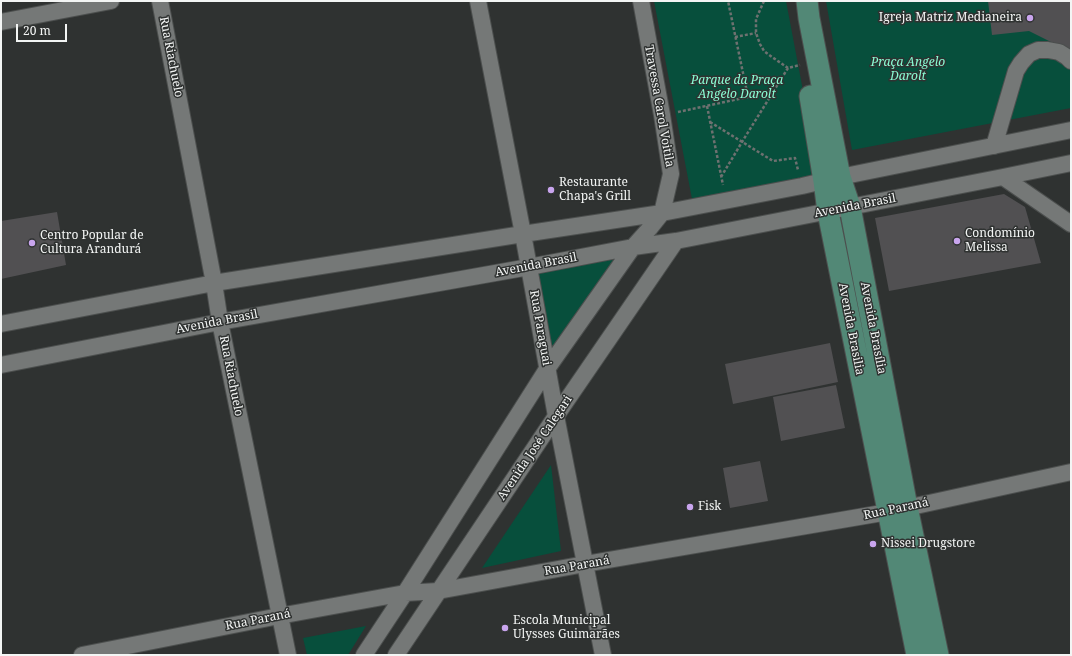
<!DOCTYPE html>
<meta charset="utf-8">
<style>
body{margin:0}
#map{position:relative;width:1072px;height:656px;overflow:hidden;background:#2f3231;font-family:"Noto Serif",serif}
canvas{display:block}
.frame{position:absolute;inset:0;border:2px solid #f3f5f4;pointer-events:none}
.scale{position:absolute;left:16px;top:24px;width:51px;height:18px;box-sizing:border-box;border:2px solid #f3f5f4;border-top:0;padding-left:5px;font-size:12px;line-height:14px;white-space:nowrap;color:#f3f5f4;-webkit-text-stroke:3px #2f3231;paint-order:stroke}
</style>
<div id="map">
<canvas width="1072" height="656"></canvas>
<div class="frame"></div>
<div class="scale">20 m</div>
</div>
<script>
const g = document.querySelector('canvas').getContext('2d');
g.lineJoin = 'round';
function fillPath(path, color) { g.fillStyle = color; g.fill(path, 'evenodd'); }
const shape = rows => new Path2D(rows.map(r => 'M' + r).join(''));
function trace(path, color, width, dash) { g.strokeStyle = color; g.lineWidth = width; g.lineCap = dash ? 'butt' : 'round'; g.setLineDash(dash || []); g.stroke(path); }
function drawText(font, color, halo, rows, align = 'center') {
  g.font = font + ' "Noto Serif",serif'; g.lineWidth = 3; g.setLineDash([]); g.textBaseline = 'middle'; g.strokeStyle = halo; g.fillStyle = color; for (const [text, x, y, turn = 0] of rows) {
    g.save(); g.translate(x, y); g.rotate((+turn || 0) * Math.PI / 180); g.textAlign = isNaN(turn) ? turn : align; if (halo) g.strokeText(text, 0, 0); g.fillText(text, 0, 0); g.restore();
  }
}
const green = shape([
 [654,1,786,1,819,175,692,199],
 [826,1,1071,1,1071,108,852,150],
 [625,256,551,358,535,273],
 [551,465,561,551,482,568],
 [366,626,348,655,307,655,303,638]
]);
const building = shape([
 [988,1,1071,1,1071,52,1029,31,992,35],
 [1004,194,1025,207,1041,263,889,291,875,218],
 [57,212,66,265,1,279,1,221],
 [830,343,838,382,733,404,725,364],
 [836,385,845,428,781,441,773,397],
 [760,461,768,501,730,508,723,468]
]);
const path = shape([
 [764,1,756,19,756,33,760,44,764,51,772,57,788,68,800,65],
 [735,37,756,33],
 [707,106,723,185],
 [678,112,748,97,728,1],
 [710,122,773,161,795,158,798,170],
 [721,177,742,142,788,68]
]);
const minor = shape([
 [160,1,214,283,220,322,288,655],
 [478,1,523,234,556,416,603,655],
 [1,22,111,1],
 [994,146,1016,71,1021,63,1029,54,1038,50,1048,50,1059,52,1067,57,1071,61],
 [1003,177,1071,224],
 [1,324,214,283,523,234,662,213,802,186,840,177,1071,130],
 [1,365,220,322,529,267,633,247,676,241,1003,177,1071,163],
 [82,655,279,616,405,593,438,591,585,564,888,512,1071,472],
 [364,655,405,593,547,369,633,247,650,228,662,213,671,174,662,115,641,1],
 [396,655,556,416,676,241]
]);
const major = shape([
 [807,1,809,18,840,177,850,207,907,507,938,655],
 [810,96,824,181,828,212,917,655]
]);
const markers = [
 [1030,18,4,"#c9a5ee"],
 [551,190,4,"#c9a5ee"],
 [957,241,4,"#c9a5ee"],
 [32,243,4,"#c9a5ee"],
 [690,507,4,"#c9a5ee"],
 [873,544,4,"#c9a5ee"],
 [505,628,4,"#c9a5ee"]
];
const poiNames = [
 ["Igreja Matriz Medianeira",1022,18,"right"],
 ["Restaurante",559,183],
 ["Chapa's Grill",559,197],
 ["Condomínio",965,234],
 ["Melissa",965,248],
 ["Centro Popular de",40,236],
 ["Cultura Arandurá",40,250],
 ["Fisk",698,507],
 ["Nissei Drugstore",881,544],
 ["Escola Municipal",513,621],
 ["Ulysses Guimarães",513,635]
];
const streetNames = [
 ["Rua Riachuelo",171,57,79],
 ["Travessa Carol Voitila",659,106,80],
 ["Avenida Brasil",855,206,-11],
 ["Avenida Brasil",536,265,-11],
 ["Avenida Brasil",217,322,-11],
 ["Rua Paraguai",540,328,80],
 ["Avenida Brasília",873,328,79],
 ["Avenida Brasilia",851,329,79],
 ["Rua Riachuelo",231,376,79],
 ["Avenida José Calegari",535,448,-56],
 ["Rua Paraná",896,509,-12],
 ["Rua Paraná",577,566,-10],
 ["Rua Paraná",258,620,-11]
];
const parkNames = [
 ["Praça Angelo",908,63],
 ["Darolt",908,77],
 ["Parque da Praça",737,81],
 ["Angelo Darolt",737,95]
];
fillPath(green, '#074f3c');
fillPath(building, '#515052');
trace(minor, '#4c4f4e', 18);
trace(major, '#4c4f4e', 23);
trace(path, '#6e7170', 2.5, [3, 2]);
trace(minor, '#757877', 16);
trace(major, '#528876', 21);
for (const [x, y, r, color] of markers) { const dot = new Path2D(); dot.arc(x, y, r, 0, 2 * Math.PI); g.fillStyle = color; g.fill(dot); trace(dot, '#2f3231', 1.5); }
drawText('12px', '#f3f5f4', '#2f3231', poiNames, 'left');
drawText('12px', '#f3f5f4', '#2f3231', streetNames);
drawText('italic 12px', '#89fdd4', '#2f3231', parkNames);
</script>
